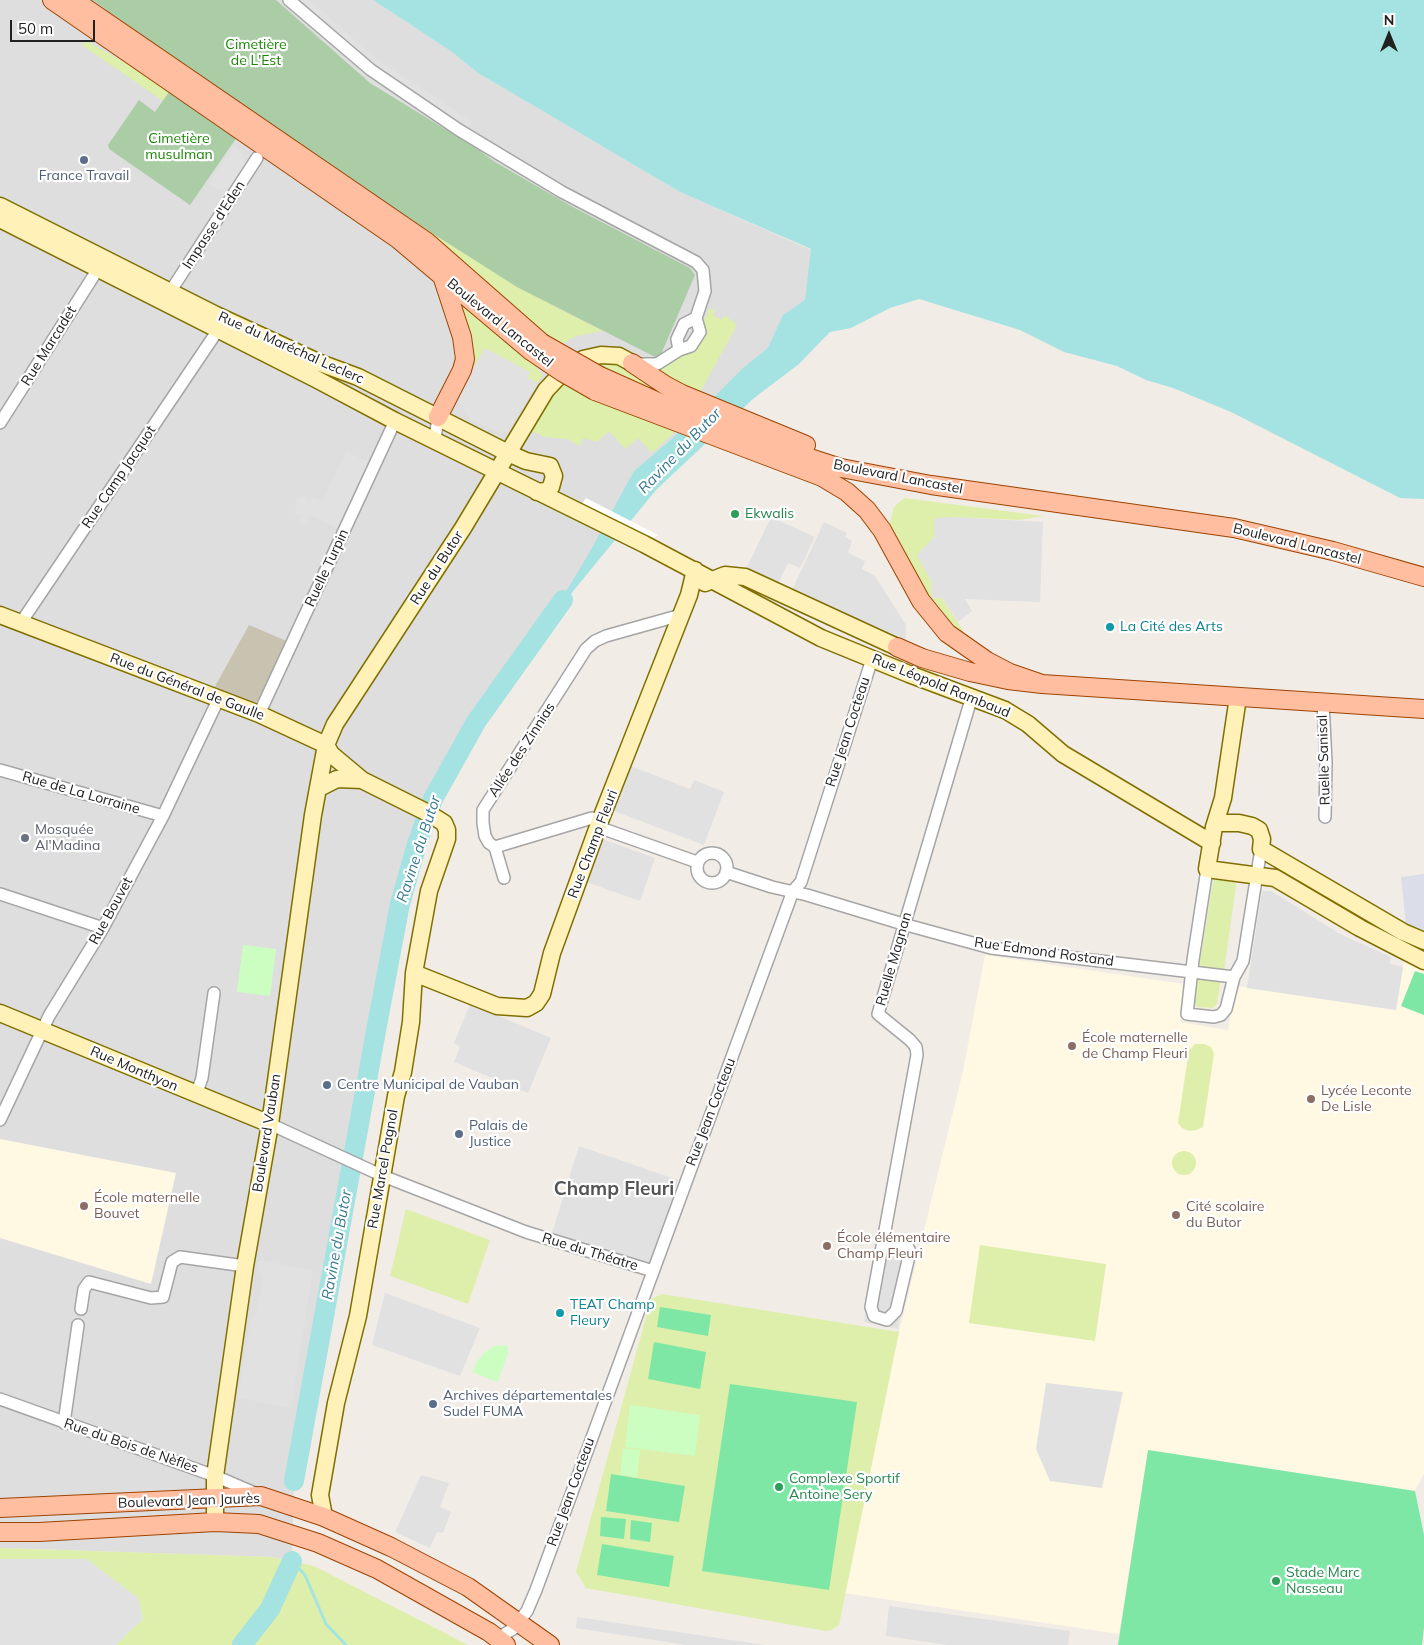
<!DOCTYPE html>
<meta charset="utf-8">
<style>
body{margin:0}
#map{position:relative;width:1424px;height:1645px;overflow:hidden;background:#f2ece7;font-family:Mulish,sans-serif}
canvas{display:block}
.north{position:absolute;left:1364px;top:10px;width:50px;height:50px;-webkit-text-stroke:4px #fff;paint-order:stroke;rotate:0deg;font-size:14px;font-weight:700;line-height:20px;text-align:center;color:#212121}
.north::after{content:'';display:block;margin:auto;width:18px;height:22px;background:#212121;clip-path:polygon(50% 0,100% 100%,50% 72%,0 100%)}
.scale{position:absolute;left:10px;top:20px;width:85px;height:22px;box-sizing:border-box;border:2px solid #212121;border-top:0;padding-left:6px;font-size:15px;line-height:18px;white-space:nowrap;color:#212121;-webkit-text-stroke:4px #fff;paint-order:stroke}
</style>
<div id="map">
<canvas width="1424" height="1645"></canvas>
<div class="north">N</div>
<div class="scale">50 m</div>
</div>
<script>
const g = document.querySelector('canvas').getContext('2d');
g.lineJoin = 'round';
function fillPath(path, color) { g.fillStyle = color; g.fill(path, 'evenodd'); }
const shape = rows => new Path2D(rows.map(r => 'M' + r).join(''));
function trace(path, color, width, dash) { g.strokeStyle = color; g.lineWidth = width; g.lineCap = dash ? 'butt' : 'round'; g.setLineDash(dash || []); g.stroke(path); }
function drawText(font, color, halo, rows, align = 'center') {
  g.font = font + ' Mulish,sans-serif'; g.lineWidth = 4.5; g.setLineDash([]); g.textBaseline = 'middle'; g.strokeStyle = halo; g.fillStyle = color; for (const [text, x, y, turn = 0] of rows) {
    g.save(); g.translate(x, y); g.rotate((+turn || 0) * Math.PI / 180); g.textAlign = isNaN(turn) ? turn : align; if (halo) g.strokeText(text, 0, 0); g.fillText(text, 0, 0); g.restore();
  }
}
const residential = shape([
 [0,0,373,0,449,50,478,73,680,192,861,272,645,483,476,722,433,799,417,844,400,904,378,1020,294,1481,292,1561,272,1557,0,1548]
]);
const education = shape([
 [985,955,1184,984,1180,1022,1228,1030,1233,999,1238,986,1396,1010,1404,961,1424,970,1424,1473,1415,1491,1148,1450,1119,1634,844,1593,899,1332,963,1071],
 [0,1139,176,1173,151,1284,0,1238]
]);
const construction = shape([
 [249,625,289,642,261,700,249,704,213,690]
]);
const grass = shape([
 [86,41,160,82,171,89,163,101,82,45],
 [381,200,517,287,603,331,576,336,559,346],
 [453,292,526,355,543,375,538,383,527,378,530,372,455,399,468,372],
 [709,308,715,311,713,315,721,320,725,315,737,325,698,396,681,389,655,368,696,347,705,328,700,318,706,317],
 [604,361,617,363,666,393,664,398,589,364],
 [563,381,677,430,652,453,638,438,625,449,609,431,597,442,583,438,580,446,567,439,545,437,531,431,537,423,534,421],
 [904,498,1044,516,1019,520,952,517,930,580,964,632,954,628,937,610,889,526,894,507],
 [1218,878,1234,881,1236,886,1224,971,1199,968,1213,881],
 [1197,974,1221,978,1217,1004,1213,1008,1197,1007,1193,1001],
 [1195,1044,1204,1044,1211,1047,1214,1054,1203,1127,1197,1130,1189,1131,1182,1128,1178,1123,1189,1050],
 '1172 1163a12 12 0 1 1 24 0a12 12 0 1 1-24 0Z',
 [406,1209,490,1240,468,1304,390,1276],
 [980,1245,1106,1264,1095,1341,969,1323],
 [662,1294,899,1332,839,1625,832,1630,826,1631,586,1588,576,1572,651,1299],
 [0,1548,272,1557,314,1566,468,1645,0,1645]
]);
const cemetery = shape([
 [93,0,276,0,370,83,476,148,495,162,571,206,690,268,695,275,659,359,517,287,304,152],
 [171,89,237,137,190,205,109,149,108,145,139,100,155,112]
]);
const park = shape([
 [243,945,276,949,270,996,237,992],
 [507,1345,508,1353,498,1382,472,1372,477,1361,484,1353,494,1346],
 [630,1405,700,1415,695,1456,625,1447],
 [623,1448,640,1450,637,1477,620,1475]
]);
const pitch = shape([
 [1415,971,1424,974,1424,1015,1401,1006],
 [660,1307,711,1315,708,1336,657,1327],
 [654,1342,706,1352,700,1389,648,1379],
 [730,1384,857,1402,829,1590,702,1571],
 [1148,1450,1415,1491,1424,1535,1424,1627,1422,1645,1118,1645],
 [611,1474,685,1486,679,1522,606,1511],
 [601,1517,626,1519,624,1539,600,1536],
 [631,1520,652,1523,650,1542,630,1539],
 [602,1544,674,1556,669,1587,597,1575]
]);
const parking = shape([
 [297,0,310,0,375,58,472,122,467,129,369,65],
 [234,146,242,151,246,167,232,187,219,190,208,183],
 [485,348,530,372,527,378,538,383,508,432,499,433,471,420,455,399],
 [346,451,370,463,339,529,310,515,306,523,299,520,301,516,294,513,297,505,295,499,305,496,309,503,312,497,322,501],
 [771,517,815,537,800,568,788,563,778,584,746,569],
 [952,517,1043,522,1040,602,965,599,972,611,958,622,942,598,932,598,932,583,917,555,934,537,935,518],
 [824,522,847,533,845,537,852,541,848,553,865,561,862,569,875,576,906,625,905,646,791,592],
 [631,766,690,789,694,780,724,792,704,845,614,811],
 [602,839,655,858,640,901,586,882],
 [1262,891,1271,891,1342,935,1391,957,1390,964,1403,967,1396,1010,1247,988],
 [470,1004,551,1038,528,1093,454,1062,460,1047,454,1043],
 [579,1146,678,1180,651,1267,552,1233],
 [878,1247,911,1254,898,1329,864,1322],
 [259,1260,313,1270,291,1408,238,1398,250,1322,256,1316,263,1279,258,1269],
 [385,1293,480,1328,460,1376,372,1345],
 [1046,1383,1123,1392,1102,1488,1050,1481,1036,1449],
 [421,1475,449,1483,440,1507,451,1512,443,1533,437,1532,430,1548,395,1532],
 [0,1559,87,1559,138,1598,143,1619,116,1645,0,1645],
 [889,1606,1070,1631,1068,1645,948,1645,886,1636],
 [577,1617,765,1645,686,1645,576,1628]
]);
const plaza = shape([
 [1424,874,1424,932,1413,931,1406,926,1401,877]
]);
const water = shape([
 [373,0,1424,0,1424,499,1400,498,1231,412,1173,388,1146,380,1117,366,1064,352,1020,330,919,299,890,308,851,328,830,332,799,364,754,398,656,490,547,623,588,555,634,471,673,438,742,369,768,348,783,315,805,300,811,249,680,192,478,73,449,50]
]);
const pier = shape([
 [586,498,658,535,639,548,575,515]
]);
const stream = shape([
 [292,1561,305,1575,326,1624,346,1645]
]);
const river = shape([
 [294,1481,378,1020,400,904,417,844,433,799,476,722,563,600],
 [242,1645,270,1609,292,1561]
]);
const street = shape([
 [289,0,371,70,459,130,562,192,696,262,703,270,705,291,696,318,684,324,677,339,679,350,657,364,636,364],
 [170,292,257,158],
 [679,350,691,346,700,332,696,318],
 [0,423,98,269],
 [435,439,438,417],
 [20,624,218,330],
 [1323,702,1326,762,1325,817],
 [259,714,395,421],
 [0,770,163,816],
 [600,821,592,818,495,847,489,843,485,836,483,823,483,810,586,649,595,641,606,636,681,615],
 [598,827,697,862],
 [495,847,504,878],
 '697 868a15 15 0 1 1 30 0a15 15 0 1 1-30 0Z',
 [1207,869,1193,960,1187,1014,1214,1017,1221,1015,1226,1009,1234,977],
 [726,872,772,887,807,895,903,924,991,948,1234,977,1243,961,1261,849],
 [0,894,103,928],
 [196,1095,202,1078,214,993],
 [0,1120,49,1016,103,928,163,816,218,700],
 [270,1124,383,1176,526,1232,653,1271],
 [883,1240,907,1245,910,1252,896,1311,887,1320,874,1316,871,1307,917,1055,916,1047,910,1040,878,1014,972,696],
 [81,1309,84,1289,89,1282,151,1298,163,1297,172,1262,180,1257,245,1266],
 [0,1399,215,1476,257,1494],
 [64,1423,78,1325],
 [498,1638,513,1629,527,1611,536,1590,793,891,801,882,872,659]
]);
const secondary = shape([
 [0,206,216,315,320,363,358,377,508,453,526,461,550,466,554,476,551,487,546,491,537,492],
 [0,219,316,379,395,421,644,544,821,638,909,674,1005,710,1028,724,1063,754,1212,843],
 [705,583,725,575,745,577,897,647],
 [0,615,259,714,326,745,331,754,362,780,428,813,444,823,447,830,447,839,429,891,414,973,411,1022,403,1072,396,1096,358,1316,336,1403,320,1495,324,1517],
 [1238,697,1223,798,1214,827,1207,869,1275,878,1360,928,1424,961],
 [319,788,337,779,362,780],
 [1216,823,1239,823,1252,826,1259,830,1262,839,1261,849,1403,932,1424,941],
 [414,973,497,1006,527,1008,536,1003,542,994,552,953,600,821,689,595,695,570],
 [0,1013,270,1124],
 [215,1522,215,1476,245,1266,270,1124,313,815,326,745,335,724,463,528,546,390,565,370,583,359,601,355,619,356,632,363]
]);
const primary = shape([
 [52,0,398,239,531,351],
 [74,0,427,242,542,343],
 [632,363,665,385,682,394,806,445],
 [600,376,667,406,779,448,841,468,931,485,1234,528,1333,551,1424,577],
 [595,391,822,477,847,492,867,510,882,530,921,601,947,633,987,661,1010,673,1042,684],
 [438,417,462,370,465,359,462,337,443,279],
 [897,647,922,658,970,672,1008,680,1042,684,1424,709],
 [0,1508,261,1496,324,1517,391,1547,468,1587,550,1645],
 [0,1532,39,1532,215,1522,259,1524,318,1543,377,1569,489,1632,506,1645]
]);
const primaryBridge = shape([
 [542,343,600,376],
 [531,351,562,372,595,391]
]);
const markers = [
 [84,160,5,"#5c6f8a"],
 [735,514,5,"#2e9e5b"],
 [1110,627,5,"#0f9aa8"],
 [25,838,5,"#6b7280"],
 [1072,1046,5,"#8d6e63"],
 [327,1085,5,"#5c6f8a"],
 [1311,1099,5,"#8d6e63"],
 [459,1134,5,"#5c6f8a"],
 [84,1206,5,"#8d6e63"],
 [1176,1215,5,"#8d6e63"],
 [827,1246,5,"#8d6e63"],
 [560,1313,5,"#0f9aa8"],
 [433,1404,5,"#5c6f8a"],
 [779,1487,5,"#2e9e5b"],
 [1276,1581,5,"#2e9e5b"]
];
const parkNames = [
 ["Cimetière",256,45],
 ["de L'Est",256,61],
 ["Cimetière",179,139],
 ["musulman",179,155]
];
const serviceNames = [
 ["France Travail",84,176,"center"],
 ["Centre Municipal de Vauban",337,1085],
 ["Palais de",469,1126],
 ["Justice",469,1142],
 ["Archives départementales",443,1396],
 ["Sudel FUMA",443,1412]
];
const streetNames = [
 ["Impasse d'Eden",214,225,-57],
 ["Boulevard Lancastel",500,323,39],
 ["Rue Marcadet",49,346,-58],
 ["Rue du Maréchal Leclerc",291,348,24],
 ["Rue Camp Jacquot",119,477,-56],
 ["Boulevard Lancastel",898,477,11],
 ["Boulevard Lancastel",1297,544,14],
 ["Ruelle Turpin",327,568,-65],
 ["Rue du Butor",437,568,-57],
 ["Rue Léopold Rambaud",941,686,22],
 ["Rue du Général de Gaulle",187,687,21],
 ["Rue Jean Cocteau",848,732,-72],
 ["Allée des Zinnias",522,750,-57],
 ["Ruelle Sanisal",1324,760,-92],
 ["Rue de La Lorraine",81,793,16],
 ["Rue Champ Fleuri",593,844,-69],
 ["Rue Bouvet",111,911,-61],
 ["Rue Edmond Rostand",1044,952,8],
 ["Ruelle Magnan",894,959,-74],
 ["Rue Monthyon",134,1069,23],
 ["Rue Jean Cocteau",711,1112,-69],
 ["Boulevard Vauban",267,1133,-81],
 ["Rue Marcel Pagnol",383,1169,-80],
 ["Rue du Théatre",590,1252,17],
 ["Rue du Bois de Nèfles",131,1446,19],
 ["Rue Jean Cocteau",571,1492,-70],
 ["Boulevard Jean Jaurès",189,1501,-2]
];
const leisureNames = [
 ["Ekwalis",745,514],
 ["Complexe Sportif",789,1479],
 ["Antoine Sery",789,1495],
 ["Stade Marc",1286,1573],
 ["Nasseau",1286,1589]
];
const cultureNames = [
 ["La Cité des Arts",1120,627],
 ["TEAT Champ",570,1305],
 ["Fleury",570,1321]
];
const worshipNames = [
 ["Mosquée",35,830],
 ["Al'Madina",35,846]
];
const educationNames = [
 ["École maternelle",1082,1038],
 ["de Champ Fleuri",1082,1054],
 ["Lycée Leconte",1321,1091],
 ["De Lisle",1321,1107],
 ["École maternelle",94,1198],
 ["Bouvet",94,1214],
 ["Cité scolaire",1186,1207],
 ["du Butor",1186,1223],
 ["École élémentaire",837,1238],
 ["Champ Fleuri",837,1254]
];
const waterNames = [
 ["Ravine du Butor",680,451,-46],
 ["Ravine du Butor",419,849,-72],
 ["Ravine du Butor",337,1245,-80]
];
const districtNames = [
 ["Champ Fleuri",614,1189]
];
fillPath(residential, '#dfdede');
fillPath(education, '#fff8e3');
fillPath(construction, '#c8c2b1');
fillPath(grass, '#ddefaa');
fillPath(cemetery, '#aacda6');
fillPath(park, '#ccfec2');
fillPath(pitch, '#7fe7a6');
fillPath(parking, '#e1e1e1');
fillPath(plaza, '#dbdee8');
fillPath(water, '#a4e3e2');
fillPath(pier, '#fff');
trace(stream, '#a4e3e2', 3);
trace(river, '#a4e3e2', 20);
trace(street, '#a5a5a5', 14);
trace(secondary, '#806f00', 19);
trace(primary, '#9e4300', 20);
trace(street, '#fff', 11);
trace(secondary, '#fff1b8', 16);
trace(primary, '#ffbe9f', 18);
trace(primaryBridge, '#9e4300', 20, []);
trace(primaryBridge, '#ffbe9f', 18);
for (const [x, y, r, color] of markers) { const dot = new Path2D(); dot.arc(x, y, r, 0, 2 * Math.PI); g.fillStyle = color; g.fill(dot); trace(dot, '#fff', 2); }
drawText('14px', '#188603', '#fff', parkNames);
drawText('14px', '#4e5e75', '#fff', serviceNames, 'left');
drawText('14px', '#212121', '#fff', streetNames);
drawText('14px', '#27864d', '#fff', leisureNames, 'left');
drawText('14px', '#0d838f', '#fff', cultureNames, 'left');
drawText('14px', '#5b616d', '#fff', worshipNames, 'left');
drawText('14px', '#785e54', '#fff', educationNames, 'left');
drawText('italic 15px', '#377990', '#fff', waterNames);
drawText('bold 19px', '#545454', '#fff', districtNames);
</script>
